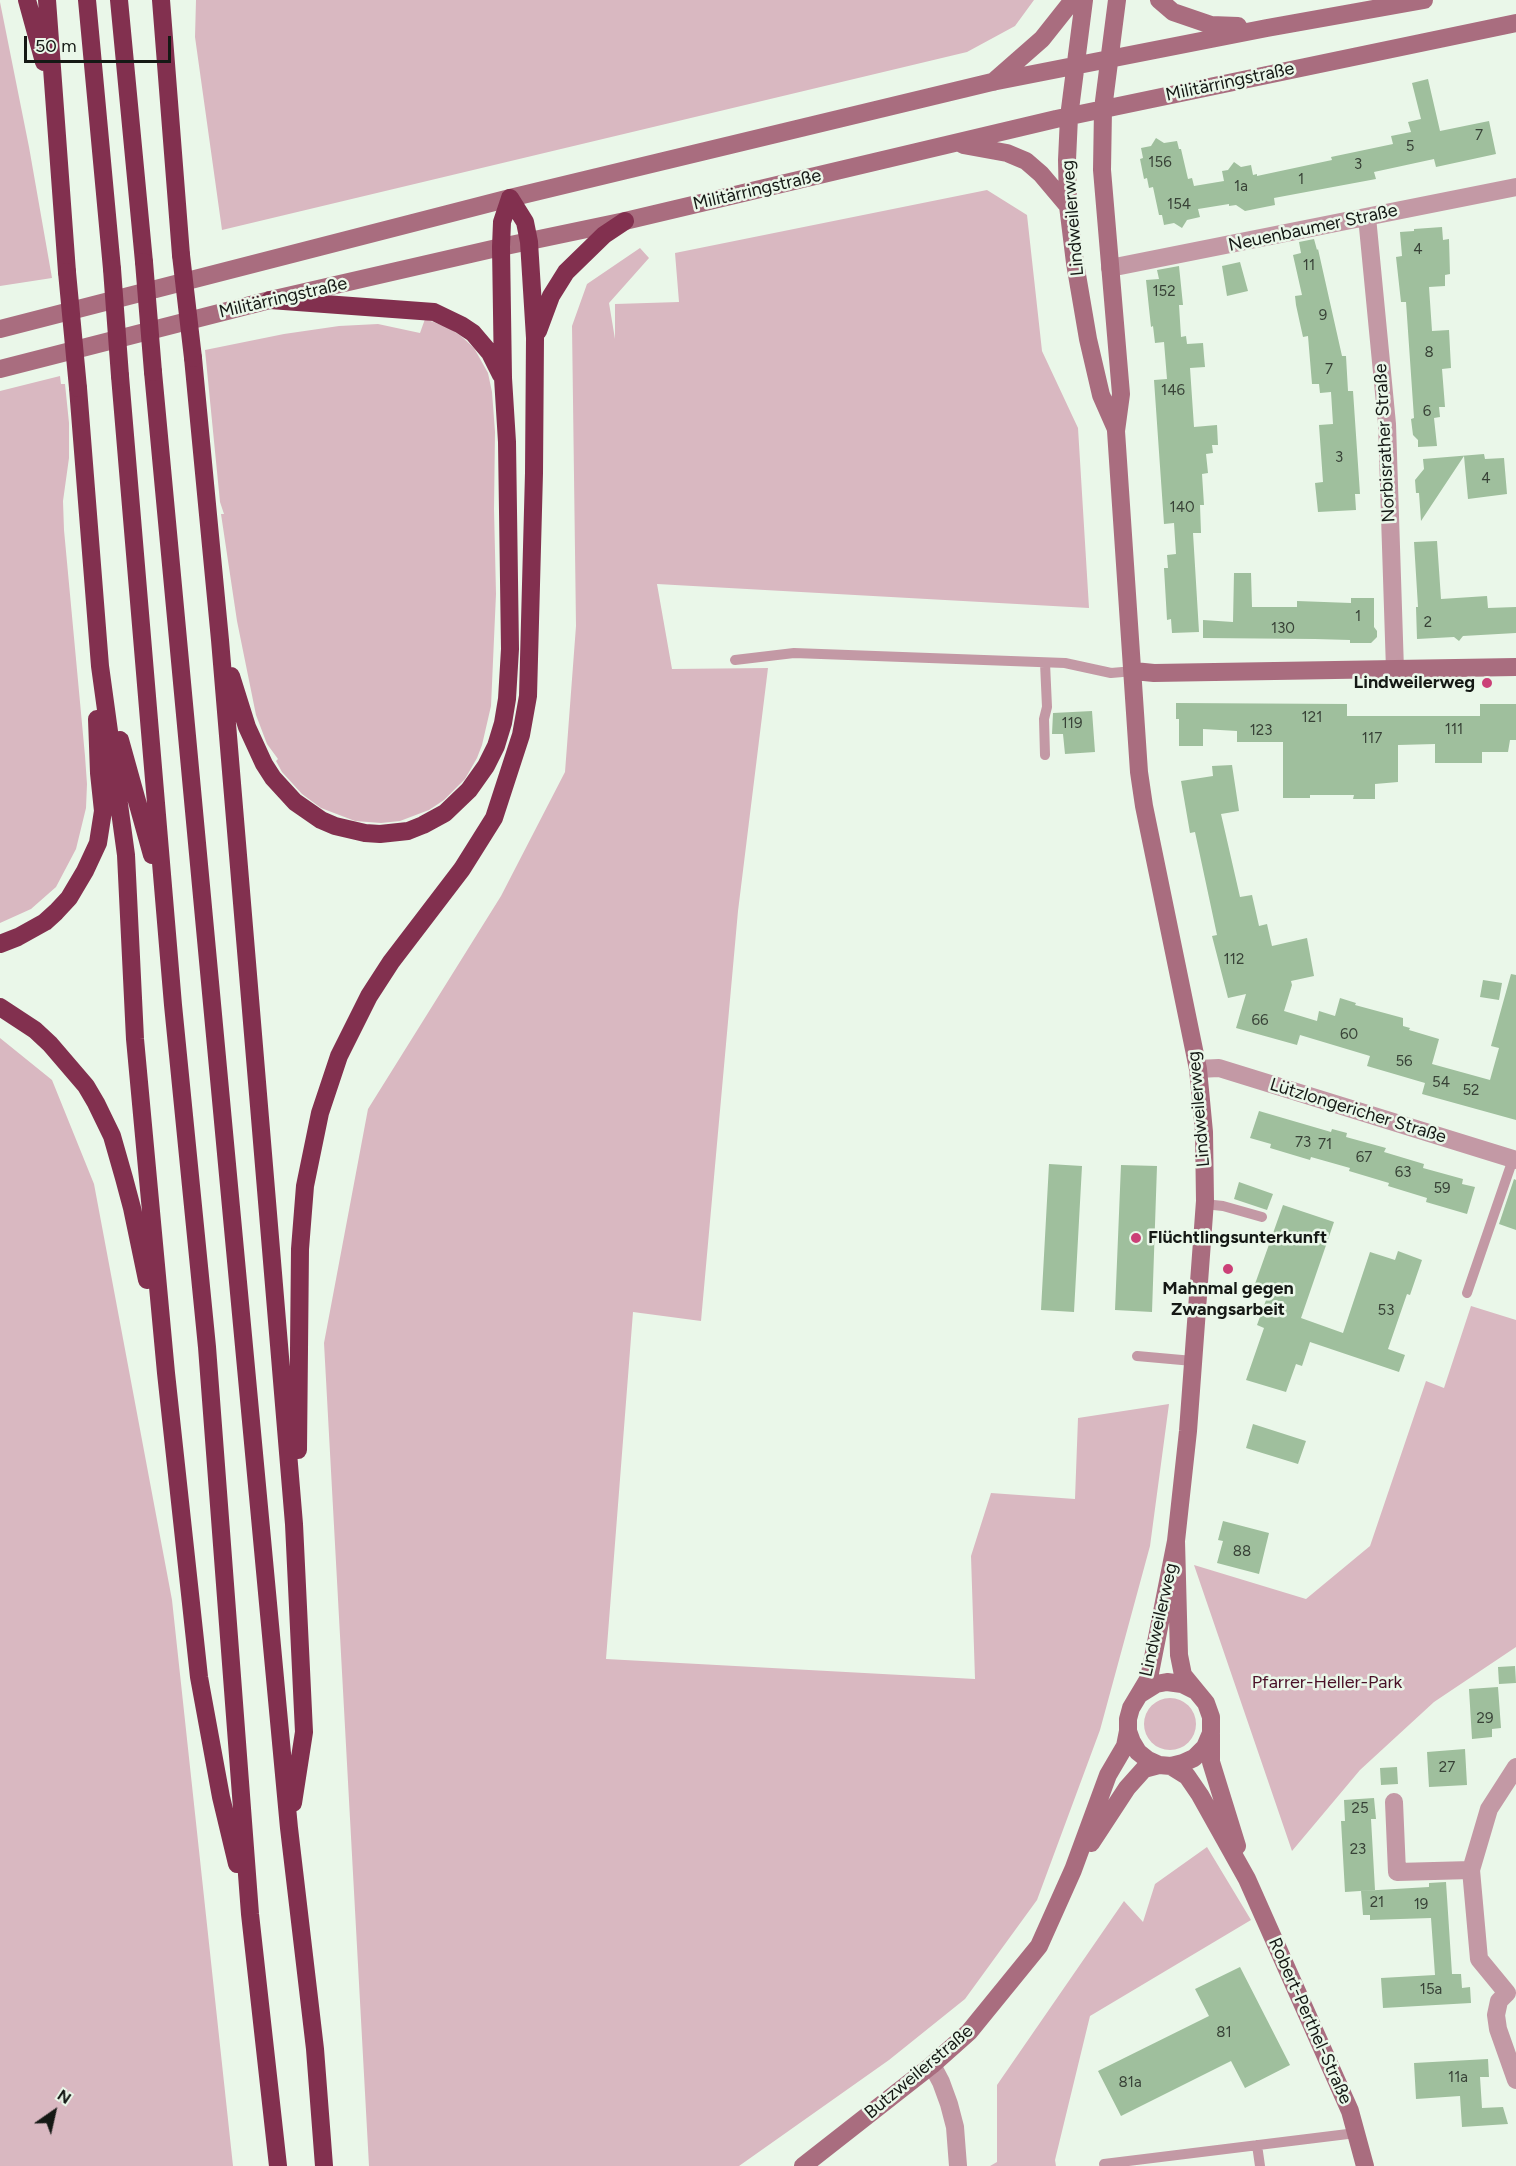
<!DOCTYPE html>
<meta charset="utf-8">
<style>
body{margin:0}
#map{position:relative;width:1516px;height:2166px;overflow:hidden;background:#eaf7e9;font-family:Figtree,sans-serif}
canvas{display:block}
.north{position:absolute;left:24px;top:2082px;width:60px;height:60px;-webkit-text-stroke:4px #eaf7e9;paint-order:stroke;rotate:34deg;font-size:16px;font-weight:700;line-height:24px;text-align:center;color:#151915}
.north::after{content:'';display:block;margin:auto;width:21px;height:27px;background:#151915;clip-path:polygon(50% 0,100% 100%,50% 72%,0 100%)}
.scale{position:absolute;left:24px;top:36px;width:147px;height:27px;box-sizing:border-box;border:3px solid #151915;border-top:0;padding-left:8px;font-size:18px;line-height:21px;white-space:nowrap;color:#151915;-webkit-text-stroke:4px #eaf7e9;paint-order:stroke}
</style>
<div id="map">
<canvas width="1516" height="2166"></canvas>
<div class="north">N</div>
<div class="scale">50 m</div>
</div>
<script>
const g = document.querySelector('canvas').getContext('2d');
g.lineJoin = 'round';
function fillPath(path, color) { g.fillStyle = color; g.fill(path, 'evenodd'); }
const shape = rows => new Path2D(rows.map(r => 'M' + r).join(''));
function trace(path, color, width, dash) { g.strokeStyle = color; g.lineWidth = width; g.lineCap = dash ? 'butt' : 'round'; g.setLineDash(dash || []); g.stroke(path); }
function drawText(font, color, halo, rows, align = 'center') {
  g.font = font + ' Figtree,sans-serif'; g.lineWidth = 5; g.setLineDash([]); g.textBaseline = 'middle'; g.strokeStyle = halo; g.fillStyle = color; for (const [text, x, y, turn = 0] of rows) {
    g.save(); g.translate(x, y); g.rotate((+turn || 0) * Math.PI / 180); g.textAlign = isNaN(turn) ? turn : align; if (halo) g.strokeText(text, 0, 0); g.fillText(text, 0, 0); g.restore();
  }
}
const green = shape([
 [196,0,1034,0,1015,26,967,52,222,230,195,37],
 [0,2,29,147,52,278,0,286],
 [987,190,1027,215,1042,351,1078,428,1089,608,657,584,672,669,768,668,738,911,701,1321,633,1312,606,1659,975,1679,971,1556,991,1493,1075,1499,1078,1418,1169,1404,1150,1546,1100,1730,1037,1900,965,1999,889,2060,739,2166,369,2166,324,1343,368,1109,501,896,565,772,576,626,572,326,587,284,640,248,649,258,609,303,615,339,615,304,679,302,675,253],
 [425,319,447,327,461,336,474,348,488,373,492,392,495,432,494,509,496,594,491,706,482,745,477,758,465,779,444,800,429,810,400,821,381,823,355,821,321,808,302,794,282,772,276,761,278,759,267,744,256,715,237,621,221,514,224,514,220,502,205,350,284,334,339,326,378,324,420,333],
 [60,376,61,384,65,384,69,423,69,458,63,501,64,530,85,756,87,784,86,808,76,849,56,887,31,909,0,923,0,391],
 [0,1038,52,1080,94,1184,172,1600,233,2166,0,2166],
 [1471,1306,1516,1320,1516,1647,1434,1702,1360,1770,1292,1851,1194,1565,1306,1599,1370,1546,1426,1381,1444,1388],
 '1144 1724a26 26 0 1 1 52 0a26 26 0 1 1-52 0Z',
 [1207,1847,1251,1920,1090,2016,1055,2160,1056,2166,990,2166,997,2162,997,2085,1124,1901,1143,1922,1155,1884]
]);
const building = shape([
 [1428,79,1440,131,1489,121,1496,154,1436,167,1434,159,1374,172,1376,179,1274,198,1275,205,1245,211,1236,205,1229,206,1229,204,1198,209,1200,217,1187,220,1182,228,1174,223,1164,225,1162,215,1159,215,1153,187,1149,188,1147,178,1144,179,1140,159,1143,158,1141,148,1151,146,1156,138,1164,143,1177,141,1179,149,1181,149,1188,179,1192,178,1194,186,1224,181,1222,171,1228,170,1234,162,1241,167,1251,165,1253,175,1257,174,1257,176,1332,160,1331,157,1393,144,1391,136,1411,132,1408,122,1421,119,1412,83],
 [1442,227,1443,240,1449,239,1450,274,1445,275,1445,286,1429,287,1432,331,1449,330,1451,368,1442,369,1445,407,1439,407,1440,417,1434,418,1437,446,1418,447,1418,440,1413,435,1411,419,1414,418,1406,302,1401,302,1396,257,1402,256,1400,232,1414,231,1414,229],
 [1314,239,1317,250,1318,249,1342,356,1346,356,1348,391,1353,391,1360,494,1355,494,1356,510,1318,512,1315,483,1323,482,1319,425,1333,424,1331,392,1320,393,1319,384,1312,384,1308,336,1303,337,1296,305,1295,296,1302,295,1293,255,1301,253,1299,242],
 [1240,262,1248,291,1227,296,1222,266],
 [1179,266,1183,305,1179,305,1181,337,1186,336,1187,344,1203,343,1204,356,1205,367,1190,368,1194,427,1217,425,1218,445,1212,445,1213,453,1206,454,1208,473,1202,474,1204,505,1200,505,1201,533,1193,533,1199,632,1172,633,1171,619,1167,620,1164,568,1168,568,1167,555,1176,554,1174,523,1164,524,1154,380,1167,379,1164,342,1155,343,1153,326,1151,327,1146,280,1159,279,1157,270],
 [1484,454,1485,459,1504,458,1507,494,1468,499,1464,456,1421,521,1419,493,1416,493,1415,480,1424,469,1423,459],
 [1437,541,1441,599,1487,596,1488,608,1516,607,1516,633,1463,636,1459,641,1454,637,1417,639,1416,607,1418,607,1414,542],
 [1234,573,1251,573,1252,607,1297,607,1297,601,1351,603,1351,598,1374,598,1374,627,1377,631,1377,637,1371,643,1350,643,1350,640,1315,639,1203,638,1203,620,1233,622],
 [1176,703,1347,704,1347,716,1480,716,1480,704,1516,704,1516,740,1510,740,1508,752,1482,752,1482,763,1435,763,1435,744,1398,745,1398,782,1375,784,1375,799,1353,799,1354,795,1310,795,1310,798,1283,798,1283,742,1237,742,1237,731,1203,729,1203,746,1179,746,1179,719,1176,719],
 [1092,711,1095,752,1065,754,1063,734,1052,734,1053,713],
 [1232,765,1239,811,1221,814,1240,897,1252,895,1259,926,1267,924,1272,946,1307,938,1314,976,1291,981,1292,985,1284,1011,1317,1021,1319,1011,1335,1016,1340,998,1356,1003,1355,1005,1403,1018,1403,1026,1410,1028,1409,1030,1439,1039,1432,1064,1490,1080,1499,1048,1491,1046,1511,974,1516,975,1516,1120,1422,1094,1425,1083,1367,1066,1370,1056,1300,1035,1297,1045,1236,1028,1246,994,1228,998,1212,936,1217,935,1195,832,1190,833,1181,781,1213,776,1212,766],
 [1483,980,1502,983,1499,1000,1480,997],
 [1259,1111,1331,1132,1332,1129,1347,1133,1346,1137,1386,1148,1384,1152,1424,1164,1423,1168,1463,1179,1462,1184,1475,1187,1467,1214,1426,1202,1427,1198,1388,1186,1389,1183,1349,1171,1350,1168,1311,1157,1310,1160,1270,1148,1271,1144,1250,1138],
 [1049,1164,1082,1166,1074,1312,1041,1310],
 [1121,1165,1157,1166,1152,1312,1115,1310],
 [1514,1179,1516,1180,1516,1230,1499,1224],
 [1239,1182,1273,1194,1267,1210,1234,1199],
 [1283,1205,1334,1222,1301,1318,1343,1333,1370,1252,1395,1260,1398,1251,1422,1260,1410,1295,1407,1294,1388,1349,1405,1355,1399,1372,1310,1342,1302,1366,1296,1364,1286,1392,1246,1380,1264,1328,1257,1325,1270,1289,1255,1284],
 [1253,1424,1306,1441,1298,1464,1246,1448],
 [1223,1521,1269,1533,1259,1574,1217,1563,1223,1541,1218,1540],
 [1515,1666,1516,1683,1499,1684,1498,1667],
 [1498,1687,1501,1728,1492,1729,1492,1737,1472,1739,1469,1689],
 [1465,1749,1467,1785,1429,1787,1427,1752],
 [1397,1767,1398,1784,1381,1785,1380,1768],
 [1374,1798,1376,1819,1371,1819,1375,1890,1345,1892,1341,1821,1345,1821,1344,1800],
 [1446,1882,1452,1974,1461,1974,1462,1988,1470,1987,1471,2003,1383,2008,1381,1978,1435,1975,1431,1918,1370,1920,1370,1915,1363,1915,1361,1891,1429,1887,1429,1883],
 [1240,1967,1290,2065,1245,2088,1231,2061,1121,2116,1098,2071,1209,2016,1195,1989],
 [1488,2059,1489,2077,1480,2077,1482,2108,1503,2107,1508,2124,1462,2127,1460,2096,1416,2099,1414,2063]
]);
const lane = shape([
 [735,660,794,653,1065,663,1111,673,1134,671],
 [1045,755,1044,719,1047,707,1045,663],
 [1204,1204,1223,1206,1262,1217],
 [1467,1293,1513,1159],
 [1137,1356,1193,1361],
 [1257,2145,1260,2166],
 [1104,2164,1356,2133]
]);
const street = shape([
 [1367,217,1387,424,1395,670],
 [1110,268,1516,187],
 [1198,1069,1219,1068,1516,1160],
 [1394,1802,1397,1872,1471,1870],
 [1507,1993,1479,1959,1471,1870,1489,1809,1516,1767],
 [1507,1993,1499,2001,1496,2015,1498,2029,1516,2080],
 [932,2065,941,2082,949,2104,955,2127,958,2166]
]);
const secondary = shape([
 [1084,0,1069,117,1067,160,1068,206,1075,263,1088,339,1101,395,1116,429],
 [1117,0,1103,109,1102,170,1121,394,1116,431,1139,772,1144,806,1198,1069,1204,1132,1205,1201,1188,1431,1176,1541,1149,1678,1131,1708,1128,1719,1128,1731,1132,1742,1138,1752,1148,1760,1159,1765,1171,1766,1183,1763,1194,1758,1205,1747,1211,1733,1211,1717,1206,1703,1183,1675,1179,1655,1176,1541],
 [1159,0,1173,12,1211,25,1238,26],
 [993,82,1042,39,1073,0],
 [963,145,1007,153,1026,161,1041,174,1068,206],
 [0,329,510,198,992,82,1267,28,1424,0],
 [0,369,270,300,501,247,625,221,1056,119,1516,23],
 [1134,671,1154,673,1516,667],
 [1140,1694,1156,1684,1167,1682,1182,1684,1194,1690],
 [1211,1734,1211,1762,1237,1846],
 [1171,1766,1187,1776,1200,1795,1247,1879,1350,2111,1365,2166],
 [1091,1843,1127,1788,1144,1769,1159,1765],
 [803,2166,932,2065,969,2032,1039,1946,1073,1870,1108,1775,1125,1746,1128,1731]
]);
const highway = shape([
 [27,0,44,62],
 [47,0,67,272],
 [87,0,112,269],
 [119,0,144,262],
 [161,0,181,255],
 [270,300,434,312,461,325,473,333,490,353,501,375],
 [538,331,551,296,566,272,604,235,625,221],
 [193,358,220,640,294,1524,304,1732,293,1803],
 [153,372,289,1828,315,2049,324,2166],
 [120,376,173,1005,207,1347,250,1914,278,2166],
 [78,388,100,666,126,855,135,1039,166,1373,199,1677,221,1797,237,1864],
 [231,676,247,727,264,764,273,778,295,802,321,820,335,826,365,833,380,834,408,831,423,825,445,813,469,790,486,766,496,746,503,723,507,699,510,649,507,442,503,378,501,247,502,222,510,198],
 [120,740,152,855],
 [0,944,18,937,45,922,56,912,69,898,85,871,98,843,103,811,99,773,97,719],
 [0,1007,35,1030,50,1044,86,1086,96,1103,112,1136,124,1178,132,1208,147,1280],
 [298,1450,300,1249,305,1186,320,1113,339,1056,369,996,391,962,462,869,494,818,521,735,528,696,534,473,535,338,529,242,525,222,510,198]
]);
const highwayBridge = shape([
 [181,255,193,358],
 [144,262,153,372],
 [112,269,120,376],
 [67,272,78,388]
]);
const markers = [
 [1487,683,6,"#cb4077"],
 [1136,1238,6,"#cb4077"],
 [1228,1269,6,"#cb4077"]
];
const numberNames = [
 ["7",1479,136],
 ["5",1410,147],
 ["156",1160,163],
 ["3",1358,165],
 ["1",1301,180],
 ["1a",1241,187],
 ["154",1179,205],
 ["4",1418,250],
 ["11",1309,266],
 ["152",1164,292],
 ["9",1323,316],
 ["8",1429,353],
 ["7",1329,370],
 ["146",1173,391],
 ["6",1427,412],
 ["3",1339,458],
 ["4",1486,479],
 ["140",1182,508],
 ["1",1358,617],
 ["2",1428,623],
 ["130",1283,629],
 ["121",1312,718],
 ["119",1072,724],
 ["111",1454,730],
 ["123",1261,731],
 ["117",1372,739],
 ["112",1234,960],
 ["66",1260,1021],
 ["60",1349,1035],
 ["56",1404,1062],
 ["54",1441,1083],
 ["52",1471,1091],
 ["73",1303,1143],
 ["71",1325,1145],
 ["67",1364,1158],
 ["63",1403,1173],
 ["59",1442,1189],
 ["53",1386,1311],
 ["88",1242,1552],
 ["29",1485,1719],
 ["27",1447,1768],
 ["25",1360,1809],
 ["23",1358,1850],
 ["21",1377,1903],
 ["19",1421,1905],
 ["15a",1431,1990],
 ["81",1224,2033],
 ["11a",1458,2078],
 ["81a",1130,2083]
];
const streetNames = [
 ["Militärringstraße",1230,82,-12],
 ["Militärringstraße",757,190,-13],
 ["Lindweilerweg",1073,218,-95],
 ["Neuenbaumer Straße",1313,228,-12],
 ["Militärringstraße",283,298,-13],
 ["Norbisrather Straße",1385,443,-93],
 ["Lindweilerweg",1199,1109,-95],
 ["Lützlongericher Straße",1358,1111,17],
 ["Lindweilerweg",1159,1620,-77],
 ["Robert-Perthel-Straße",1310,2021,66],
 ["Butzweilerstraße",919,2072,-40]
];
const poiNames = [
 ["Lindweilerweg",1475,683],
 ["Flüchtlingsunterkunft",1148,1238,"left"],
 ["Mahnmal gegen",1228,1289,"center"],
 ["Zwangsarbeit",1228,1310,"center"]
];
const parkNames = [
 ["Pfarrer-Heller-Park",1327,1683]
];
fillPath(green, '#d9b8c1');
fillPath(building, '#9fbf9d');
trace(lane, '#c399a5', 10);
trace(street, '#c399a5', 18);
trace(secondary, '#a96d7f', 18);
trace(highway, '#82304f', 18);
trace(highwayBridge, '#82304f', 18);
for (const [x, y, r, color] of markers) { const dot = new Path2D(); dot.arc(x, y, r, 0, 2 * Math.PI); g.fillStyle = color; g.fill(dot); trace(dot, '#eaf7e9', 2); }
drawText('15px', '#384237', null, numberNames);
drawText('18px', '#151915', '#eaf7e9', streetNames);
drawText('bold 18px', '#151915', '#eaf7e9', poiNames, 'right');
drawText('18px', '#4a1128', '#eaf7e9', parkNames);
</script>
